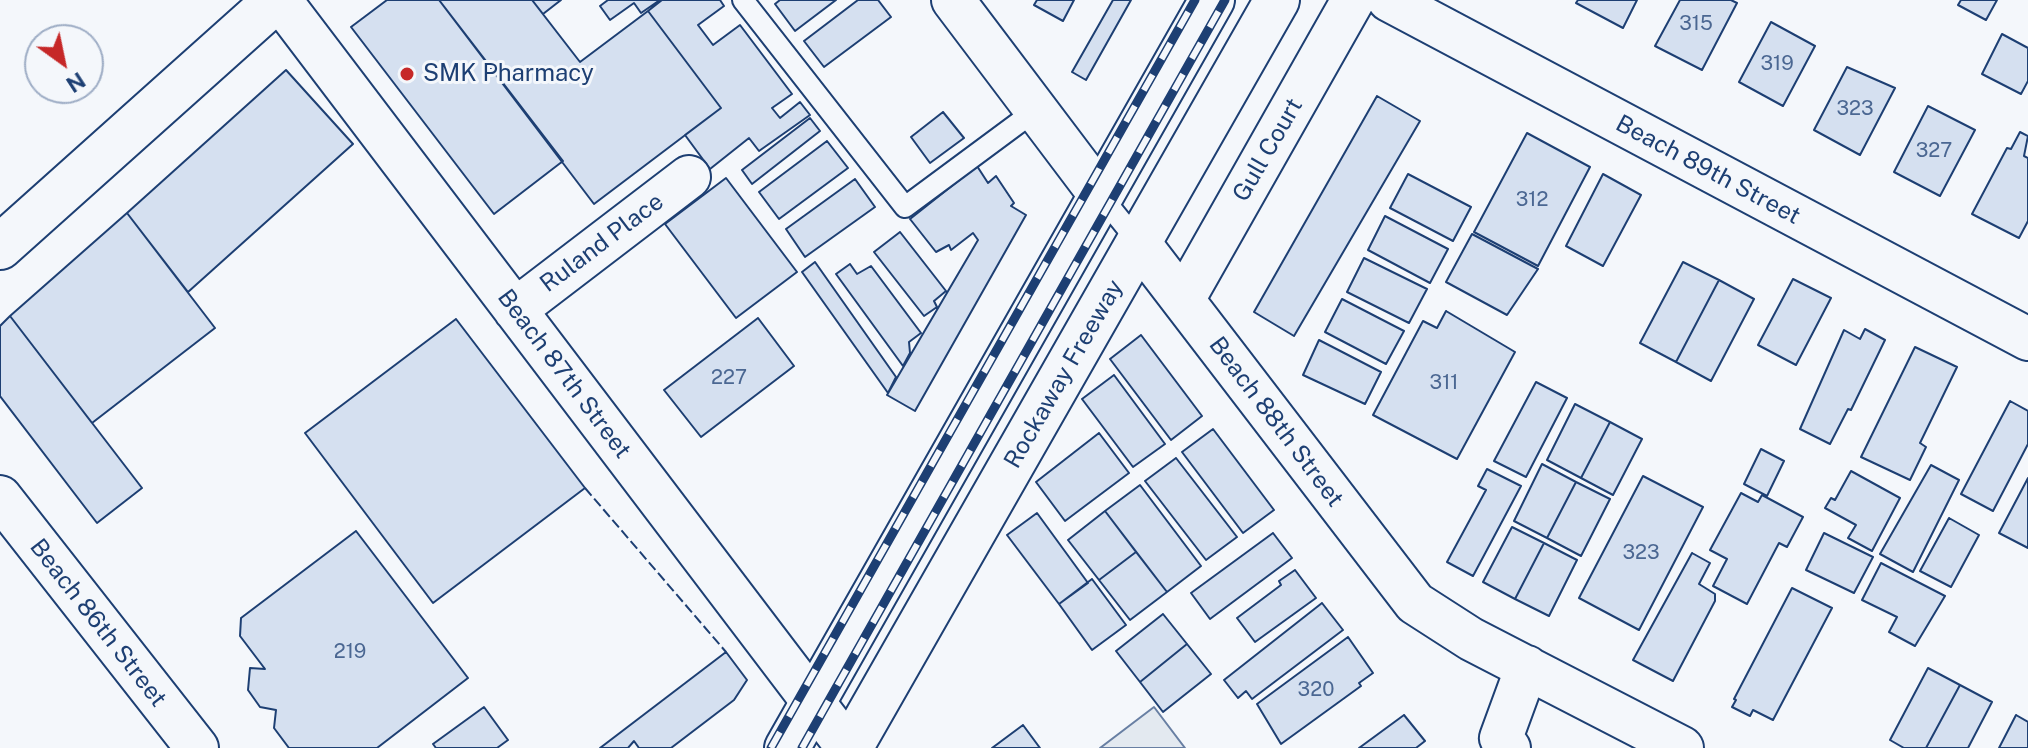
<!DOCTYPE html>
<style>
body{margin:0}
#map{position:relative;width:2028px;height:748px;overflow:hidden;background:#f4f7fb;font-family:"Public Sans",sans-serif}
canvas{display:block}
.north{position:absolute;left:24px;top:24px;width:80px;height:80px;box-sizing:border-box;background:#f4f7fb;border:2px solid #9eadc5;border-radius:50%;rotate:147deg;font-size:22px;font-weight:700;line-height:32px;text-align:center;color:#1d3f73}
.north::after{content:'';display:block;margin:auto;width:28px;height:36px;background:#c62828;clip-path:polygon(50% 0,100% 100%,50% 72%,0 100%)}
</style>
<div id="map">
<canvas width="2028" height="748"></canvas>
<div class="north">N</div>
</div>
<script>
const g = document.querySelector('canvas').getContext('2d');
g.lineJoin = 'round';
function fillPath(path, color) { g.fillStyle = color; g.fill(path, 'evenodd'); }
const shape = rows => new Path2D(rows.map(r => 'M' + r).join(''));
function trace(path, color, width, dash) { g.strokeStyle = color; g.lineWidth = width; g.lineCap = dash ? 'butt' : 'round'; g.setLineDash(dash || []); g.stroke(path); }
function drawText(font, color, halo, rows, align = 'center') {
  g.font = font + ' "Public Sans",sans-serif'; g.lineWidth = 6; g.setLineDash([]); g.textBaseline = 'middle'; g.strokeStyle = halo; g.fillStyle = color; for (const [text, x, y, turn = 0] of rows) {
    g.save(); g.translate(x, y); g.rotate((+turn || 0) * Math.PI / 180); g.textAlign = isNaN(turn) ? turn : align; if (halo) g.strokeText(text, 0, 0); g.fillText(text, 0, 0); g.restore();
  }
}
const green = shape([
 [1154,707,1185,748,1100,748,1154,707]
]);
const building = shape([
 [387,0,439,0,563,161,494,214,351,27,387,0],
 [439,0,532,0,580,62,648,11,721,108,594,204,439,0],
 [532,0,561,0,543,14,532,0],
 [608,0,660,0,641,13,634,3,610,20,600,6,608,0],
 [662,0,720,0,724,6,698,25,713,45,740,25,792,94,772,108,780,118,800,102,810,115,759,151,749,138,710,169,685,135,721,108,648,11,662,0],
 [780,0,836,0,795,31,775,4,780,0],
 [858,0,878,0,891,17,824,67,804,41,858,0],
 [1037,0,1074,0,1063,21,1034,5,1037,0],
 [1113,0,1131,0,1086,80,1072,72,1113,0],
 [1578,0,1637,0,1623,28,1576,3,1578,0],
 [1680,0,1731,0,1737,3,1702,70,1655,46,1680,0],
 [1961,0,1997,0,1986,20,1958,5,1961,0],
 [1771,22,1815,46,1783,106,1739,82,1771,22],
 [2002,34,2028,48,2028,81,2021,94,1982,74,2002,34],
 [1847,67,1895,88,1860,155,1814,130,1847,67],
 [286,70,353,144,188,292,127,213,286,70],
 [1377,96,1420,121,1294,336,1254,312,1377,96],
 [1928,106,1975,130,1940,196,1894,172,1928,106],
 [943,112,964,138,930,163,911,137,943,112],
 [810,118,820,131,752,184,742,170,810,118],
 [2020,132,2028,136,2024,156,2028,158,2028,221,2019,238,1972,214,2007,148,2011,149,2020,132],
 [1527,133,1590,167,1538,266,1474,232,1527,133],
 [827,141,848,168,779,219,759,192,827,141],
 [977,166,988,183,996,176,1014,203,1011,206,1026,215,915,411,887,395,978,240,973,233,951,250,949,245,936,252,910,219,977,166],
 [1408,174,1471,207,1453,241,1390,208,1408,174],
 [1603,174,1641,195,1603,266,1566,246,1603,174],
 [726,178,797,272,736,318,665,224,726,178],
 [855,179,875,207,805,257,786,229,855,179],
 [127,213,215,328,92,423,10,316,127,213],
 [1385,216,1448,249,1430,283,1368,250,1385,216],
 [900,232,946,291,934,301,937,307,924,316,874,252,900,232],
 [1472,234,1538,269,1507,315,1446,282,1472,234],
 [1364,258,1427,289,1409,323,1347,292,1364,258],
 [815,262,896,377,888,393,802,272,815,262],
 [1683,262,1719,280,1676,362,1640,343,1683,262],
 [850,264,857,274,871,266,921,333,909,342,910,353,903,366,836,274,850,264],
 [1793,279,1831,298,1796,365,1758,345,1793,279],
 [1719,280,1754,299,1711,381,1676,362,1719,280],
 [1342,299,1404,331,1386,364,1325,332,1342,299],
 [1446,311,1515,352,1457,459,1373,415,1423,321,1437,328,1446,311],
 [10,316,142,488,97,523,0,396,0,326,10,316],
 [758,318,794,366,701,437,664,390,758,318],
 [456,319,585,488,433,603,305,433,456,319],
 [1865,329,1885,340,1851,410,1848,409,1830,444,1800,429,1844,330,1860,339,1865,329],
 [1141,335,1202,416,1171,440,1110,359,1141,335],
 [1319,340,1381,372,1365,404,1303,375,1319,340],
 [1915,347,1957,367,1920,443,1926,447,1910,480,1861,457,1915,347],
 [1114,375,1165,444,1133,467,1082,399,1114,375],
 [1536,382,1567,398,1526,477,1494,461,1536,382],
 [2010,401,2028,411,2028,444,1993,511,1961,494,2010,401],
 [1575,404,1610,422,1581,478,1547,460,1575,404],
 [1610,422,1642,439,1613,495,1581,478,1610,422],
 [1213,429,1274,510,1243,533,1182,452,1213,429],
 [1099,433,1129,473,1065,521,1036,482,1099,433],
 [1761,449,1784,461,1767,496,1744,484,1761,449],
 [1176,458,1237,537,1206,560,1145,481,1176,458],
 [1542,464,1576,482,1547,538,1514,521,1542,464],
 [1931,465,1959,480,1913,572,1880,554,1931,465],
 [1487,469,1521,486,1473,576,1447,562,1486,490,1478,486,1487,469],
 [1851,471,1900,498,1872,551,1848,538,1856,525,1825,508,1831,498,1835,500,1851,471],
 [1643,476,1703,507,1639,630,1579,598,1643,476],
 [2028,478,2028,548,1999,533,2028,478],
 [1576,482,1610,499,1581,556,1547,538,1576,482],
 [1140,485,1201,566,1167,592,1105,511,1140,485],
 [1741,493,1758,502,1762,495,1803,517,1787,547,1779,543,1747,604,1713,586,1727,559,1710,550,1741,493],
 [1105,511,1136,552,1099,580,1068,540,1105,511],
 [1037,513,1088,583,1059,604,1007,535,1037,513],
 [1949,518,1979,535,1951,587,1920,571,1949,518],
 [1512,527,1544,543,1515,599,1483,582,1512,527],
 [356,531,468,678,377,748,289,748,274,728,276,710,260,707,248,690,250,668,265,669,240,636,241,618,356,531],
 [1273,533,1292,558,1210,619,1191,593,1273,533],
 [1824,533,1873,557,1854,593,1806,570,1824,533],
 [1544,543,1577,560,1549,616,1515,599,1544,543],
 [1136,552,1167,592,1130,620,1099,580,1136,552],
 [1692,553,1710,563,1699,584,1715,594,1715,601,1673,681,1633,660,1692,553],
 [1881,563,1945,596,1915,646,1889,632,1897,617,1862,600,1881,563],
 [1295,570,1316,598,1255,642,1237,618,1281,585,1279,581,1295,570],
 [1092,579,1126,625,1092,650,1059,604,1092,579],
 [1792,588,1832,608,1773,720,1753,710,1750,716,1732,707,1736,700,1734,699,1792,588],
 [1322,603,1343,630,1252,699,1246,691,1238,698,1224,680,1322,603],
 [1163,614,1187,644,1140,682,1116,651,1163,614],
 [1348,637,1373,673,1359,683,1361,686,1281,744,1257,704,1348,637],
 [1187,644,1211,674,1163,712,1140,682,1187,644],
 [726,652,747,680,734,700,671,748,639,748,634,741,628,748,600,748,726,652],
 [1928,668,1960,685,1926,748,1904,748,1890,740,1928,668],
 [1960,685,1992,702,1968,748,1926,748,1960,685],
 [484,707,508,740,497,748,436,748,433,744,484,707],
 [1404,715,1425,741,1416,748,1359,748,1404,715],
 [2016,715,2028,722,2028,748,1999,748,2016,715],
 [1023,725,1040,748,992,748,1023,725]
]);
const service = shape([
 [743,0,905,207,1036,110],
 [1101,196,1139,243]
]);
const minor = shape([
 [280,0,848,748],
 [953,0,1101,196],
 [1389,0,2028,339],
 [1139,243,1415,603,1471,639,1682,748],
 [1183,300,1353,0],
 [515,310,689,177],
 [0,497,197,748],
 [1509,748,1501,738,1527,667]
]);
const tertiary = shape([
 [787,748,1212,0],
 [850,748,1277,0]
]);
const primary = shape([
 [0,247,276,0]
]);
const rail = shape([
 [771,748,1195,0],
 [802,748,1225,0]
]);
const fence = shape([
 [585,488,726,652]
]);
const markers = [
 [407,74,8,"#c62828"]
];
const numberNames = [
 ["315",1696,24],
 ["319",1777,64],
 ["323",1855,109],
 ["327",1934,151],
 ["312",1532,200],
 ["227",729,378],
 ["311",1444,383],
 ["323",1641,553],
 ["219",350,652],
 ["320",1316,690]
];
const poiNames = [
 ["SMK Pharmacy",423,74]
];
const streetNames = [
 ["Gull Court",1268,150,-60],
 ["Beach 89th Street",1708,170,28],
 ["Ruland Place",602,243,-37],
 ["Beach 87th Street",564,374,53],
 ["Rockaway Freeway",1064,374,-60],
 ["Beach 88th Street",1276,422,53],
 ["Beach 86th Street",98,623,52]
];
fillPath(green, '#e3e9f0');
trace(green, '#687fa3', 2);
fillPath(building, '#d5e0f0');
trace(building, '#1d3f73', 2);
trace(service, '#1d3f73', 24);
trace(minor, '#1d3f73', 46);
trace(tertiary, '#1d3f73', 48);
trace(primary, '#1d3f73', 48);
trace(service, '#f4f7fb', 20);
trace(minor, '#f4f7fb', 42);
trace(tertiary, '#f4f7fb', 44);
trace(primary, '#f4f7fb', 44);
trace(rail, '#1d3f73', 9);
trace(rail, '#f4f7fb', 6, [18]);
trace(fence, '#1d3f73', 2, [10, 4]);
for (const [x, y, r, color] of markers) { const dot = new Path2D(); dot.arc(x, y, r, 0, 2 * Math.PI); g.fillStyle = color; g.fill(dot); trace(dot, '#f4f7fb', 3); }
drawText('20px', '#4b6792', null, numberNames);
drawText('24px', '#1d3f73', '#f4f7fb', poiNames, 'left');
drawText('24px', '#1d3f73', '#f4f7fb', streetNames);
</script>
